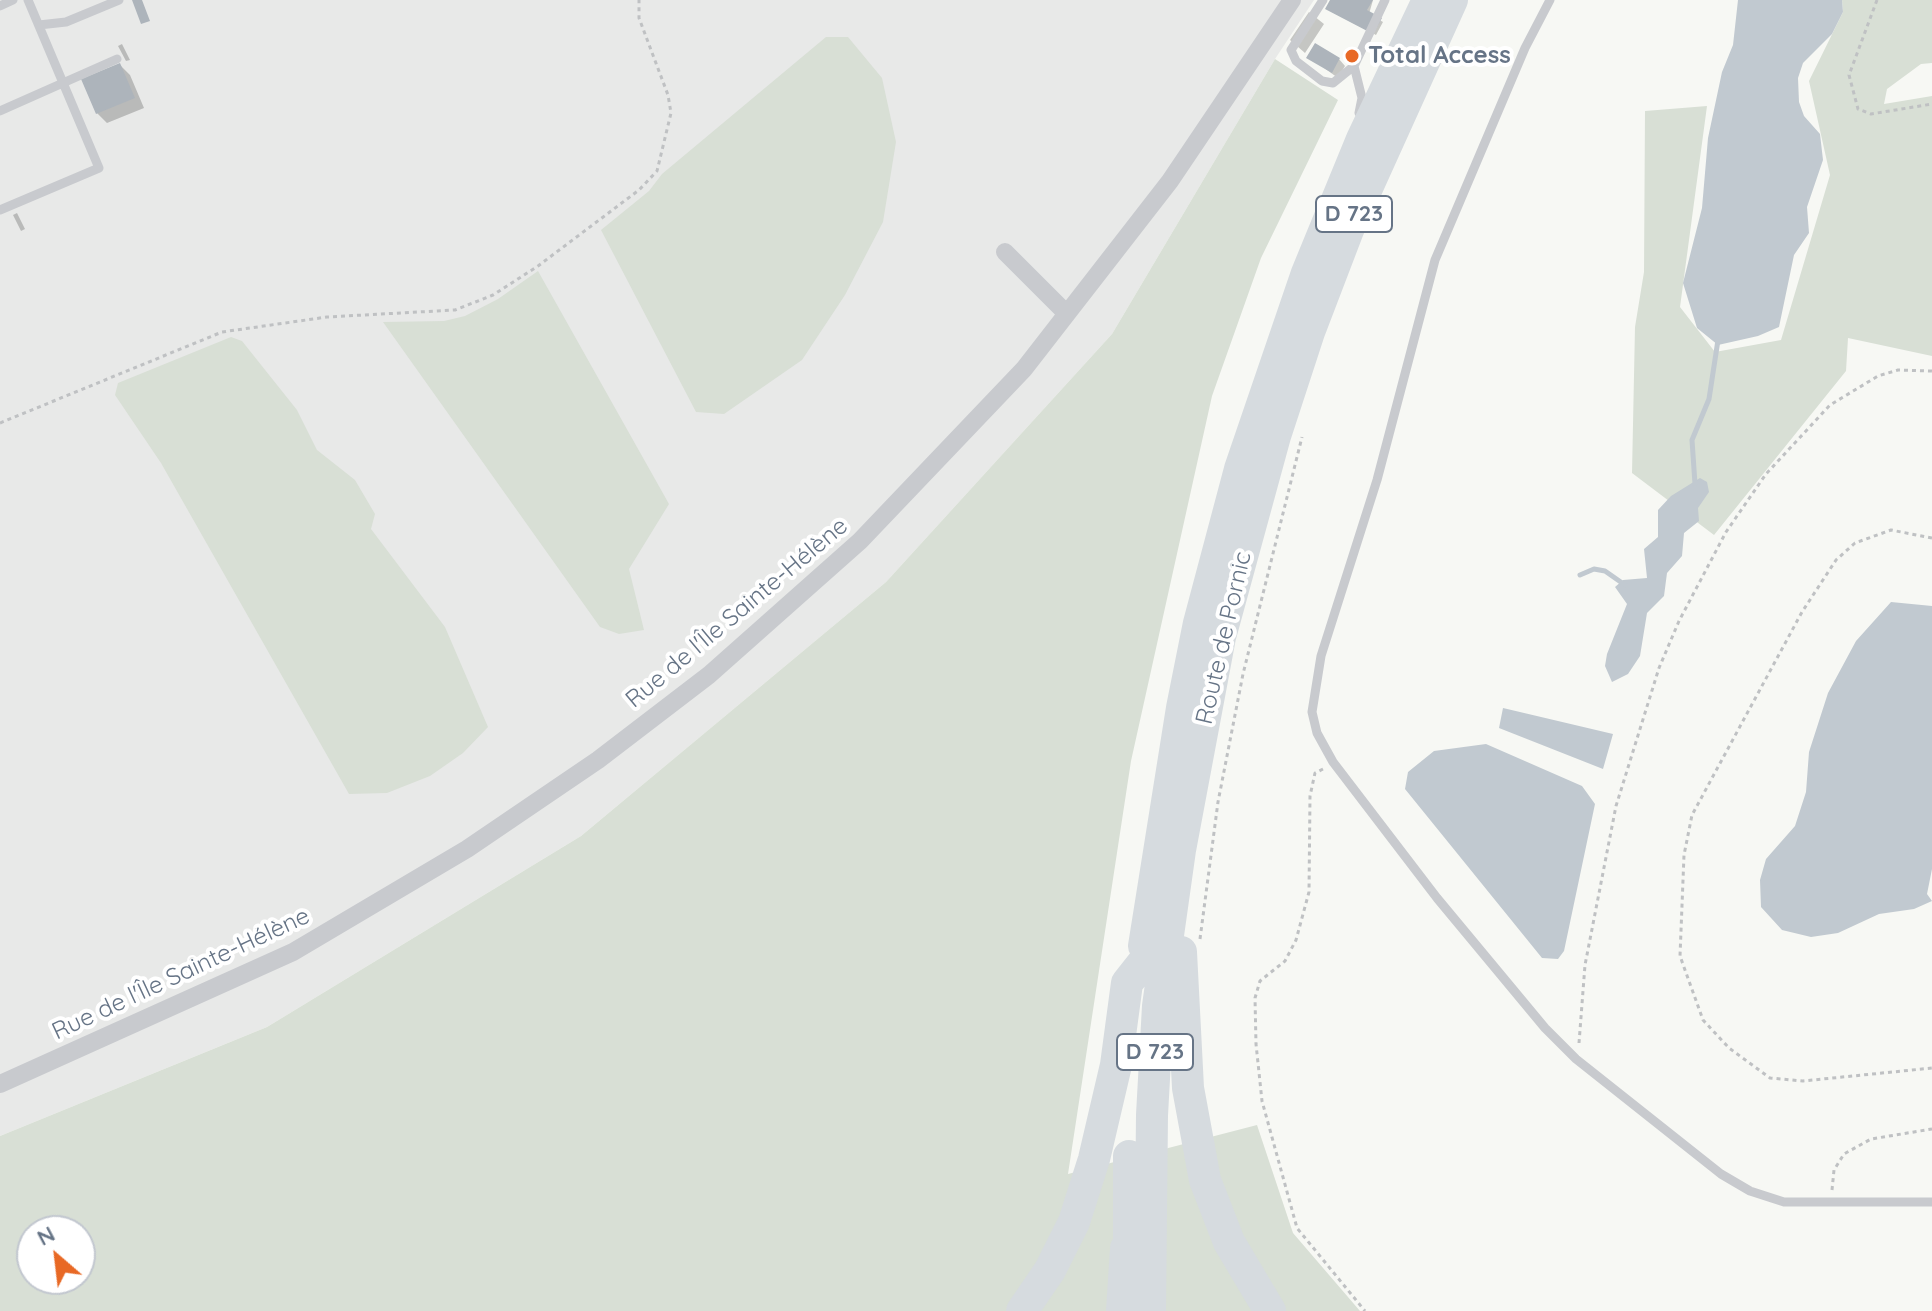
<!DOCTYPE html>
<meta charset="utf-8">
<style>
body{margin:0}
#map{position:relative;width:1932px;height:1311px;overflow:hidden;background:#f7f8f4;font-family:Quicksand,sans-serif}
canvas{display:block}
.north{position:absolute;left:16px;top:1215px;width:80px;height:80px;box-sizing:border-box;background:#fff;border:2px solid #c2c7cf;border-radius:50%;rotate:332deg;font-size:22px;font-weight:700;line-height:32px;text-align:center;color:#667486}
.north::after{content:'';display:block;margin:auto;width:28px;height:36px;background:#e86925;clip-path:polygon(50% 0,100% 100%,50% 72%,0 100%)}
</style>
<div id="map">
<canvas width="1932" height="1311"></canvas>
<div class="north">N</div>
</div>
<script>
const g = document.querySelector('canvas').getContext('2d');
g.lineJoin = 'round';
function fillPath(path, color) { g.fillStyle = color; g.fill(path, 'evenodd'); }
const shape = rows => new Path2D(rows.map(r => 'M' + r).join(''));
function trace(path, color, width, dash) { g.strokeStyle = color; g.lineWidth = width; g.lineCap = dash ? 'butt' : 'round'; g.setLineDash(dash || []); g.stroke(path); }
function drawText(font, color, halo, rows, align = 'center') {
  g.font = font + ' Quicksand,sans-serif'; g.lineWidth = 8; g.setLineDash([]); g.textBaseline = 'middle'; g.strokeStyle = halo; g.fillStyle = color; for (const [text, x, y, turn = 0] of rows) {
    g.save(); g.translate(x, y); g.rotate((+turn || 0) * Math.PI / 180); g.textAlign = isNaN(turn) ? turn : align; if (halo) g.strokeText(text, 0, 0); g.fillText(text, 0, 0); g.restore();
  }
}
const built = shape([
 [0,0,1314,0,1275,59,1112,334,886,582,581,836,267,1027,0,1136]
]);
const green = shape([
 [1842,0,1932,0,1932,63,1921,64,1887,89,1884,104,1932,96,1932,356,1848,338,1846,371,1714,535,1632,473,1635,327,1644,272,1645,111,1707,106,1680,307,1715,352,1781,340,1830,175,1809,81,1843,12],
 [826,37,848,37,882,78,896,142,883,222,845,295,802,360,724,414,696,412,601,230,649,191,662,174],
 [1275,59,1338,100,1261,258,1212,396,1131,761,1068,1174,1257,1125,1293,1233,1360,1311,0,1311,0,1136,267,1027,581,836,886,582,1112,334],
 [32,1231,80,1231,80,1279,32,1279],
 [538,271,669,504,629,569,644,630,619,634,600,627,383,322,444,321,465,316,498,299],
 [231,337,242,341,297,410,317,450,355,480,375,514,371,529,445,627,488,727,463,753,430,776,387,793,349,794,161,463,115,395,118,383]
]);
const water = shape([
 [1738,0,1842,0,1843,12,1832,34,1803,63,1798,78,1799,102,1804,116,1820,134,1823,160,1807,207,1809,233,1794,255,1779,327,1758,336,1718,345,1697,328,1683,283,1702,208,1708,138,1722,72,1733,45],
 [1700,478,1707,482,1709,492,1698,508,1699,521,1684,533,1682,556,1667,573,1664,596,1647,613,1640,656,1628,674,1612,682,1605,666,1607,654,1627,604,1615,587,1623,580,1647,578,1644,549,1658,537,1658,510,1671,496],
 [1891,602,1932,606,1932,869,1927,894,1932,901,1914,909,1879,914,1838,933,1811,937,1782,930,1761,907,1760,880,1766,859,1795,826,1806,792,1809,752,1828,693,1856,641],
 [1503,708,1613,734,1603,769,1499,728],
 [1486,744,1582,786,1595,804,1564,951,1558,959,1542,958,1405,789,1408,772,1434,751]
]);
const shadow = shape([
 [1332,0,1373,0,1369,14,1383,22,1376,35,1330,11],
 [1309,12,1324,24,1305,53,1290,40],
 [122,44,130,60,126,61,118,46],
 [1309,57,1339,59,1345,66,1338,78],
 [120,65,130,75,144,108,107,123,97,113],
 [17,213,25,229,21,231,13,215]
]);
const stream = shape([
 [1695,484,1692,440,1709,399,1718,340],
 [1580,575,1594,569,1605,571,1625,585]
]);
const building = shape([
 [132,0,142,0,150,21,141,24],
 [1330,0,1373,0,1367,10,1382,18,1373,34,1325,9],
 [1315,43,1340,58,1332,73,1306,58],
 [120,63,135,98,96,114,81,79]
]);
const path = shape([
 [1877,0,1849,75,1858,109,1871,114,1932,104],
 [0,423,222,332,327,317,455,310,493,295,538,266,639,190,657,171,671,113,668,95,639,18,639,0],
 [1932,538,1891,530,1855,543,1836,560,1802,612,1692,815,1684,855,1680,956,1703,1020,1729,1048,1770,1078,1803,1081,1932,1068],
 [1323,769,1315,773,1310,796,1309,892,1296,940,1285,961,1260,981,1255,998,1256,1044,1262,1101,1297,1228,1365,1311],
 [1200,939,1218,802,1243,674,1302,437],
 [1579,1043,1585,965,1616,806,1659,668,1679,621,1726,532,1766,474,1830,405,1878,376,1898,370,1932,371],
 [1832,1190,1834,1170,1844,1154,1871,1139,1932,1129]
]);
const lane = shape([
 [1323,0,1291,50,1296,61,1322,81,1333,83,1354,66,1385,0],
 [1550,0,1525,48,1435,260,1377,480,1321,656,1312,712,1317,733,1333,762,1437,898,1545,1028,1576,1059,1721,1174,1750,1191,1784,1202,1932,1202],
 [0,6,13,0],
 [39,25,66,22,119,0],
 [1354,66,1362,98,1359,113],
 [0,111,117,59],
 [0,210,99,168,28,0]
]);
const street = shape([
 [1005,252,1067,314],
 [0,1084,293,952,467,849,598,760,709,675,860,541,1024,369,1170,181,1292,0]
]);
const highway = shape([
 [1144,946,1182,708,1199,623,1240,469,1307,273,1362,139,1428,0],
 [1181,952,1188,1088,1205,1180,1229,1242,1270,1311],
 [1129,1269,1129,1156],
 [1022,1311,1050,1270,1074,1222,1094,1159,1116,1065,1127,983,1142,964],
 [1122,1311,1126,1248],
 [1150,1311,1152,1115,1158,1006,1180,850,1220,637,1275,436,1309,332,1348,230,1452,0]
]);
const markers = [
 [1352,56,8,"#e86925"]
];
const shields = [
 [1354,214,76],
 [1155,1052,76]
];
const shieldNames = [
 ["D 723",1354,214],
 ["D 723",1155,1052]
];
const poiNames = [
 ["Total Access",1368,56]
];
const streetNames = [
 ["Rue de l'Île Sainte-Hélène",737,613,-40],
 ["Route de Pornic",1224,638,-77],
 ["Rue de l'Île Sainte-Hélène",181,974,-25]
];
fillPath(built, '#e8e9e8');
fillPath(green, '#d8dfd5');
fillPath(water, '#c1c9d0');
fillPath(shadow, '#0003');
trace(stream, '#c1c9d0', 5);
fillPath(building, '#adb4bb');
trace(path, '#bfc1c3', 3, [4, 4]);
trace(lane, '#c8cace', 9);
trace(street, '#c8cace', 18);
trace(highway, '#d6dbdf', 32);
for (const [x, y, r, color] of markers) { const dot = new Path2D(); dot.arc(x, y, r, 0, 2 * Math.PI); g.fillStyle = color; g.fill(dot); trace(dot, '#fff', 3); }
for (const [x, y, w] of shields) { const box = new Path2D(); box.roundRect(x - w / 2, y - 18, w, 36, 6); g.fillStyle = '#fff'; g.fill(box); trace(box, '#667486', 2); }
drawText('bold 22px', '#667486', null, shieldNames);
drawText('bold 24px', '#667486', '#fff', poiNames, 'left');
drawText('24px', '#667486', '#fff', streetNames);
</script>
